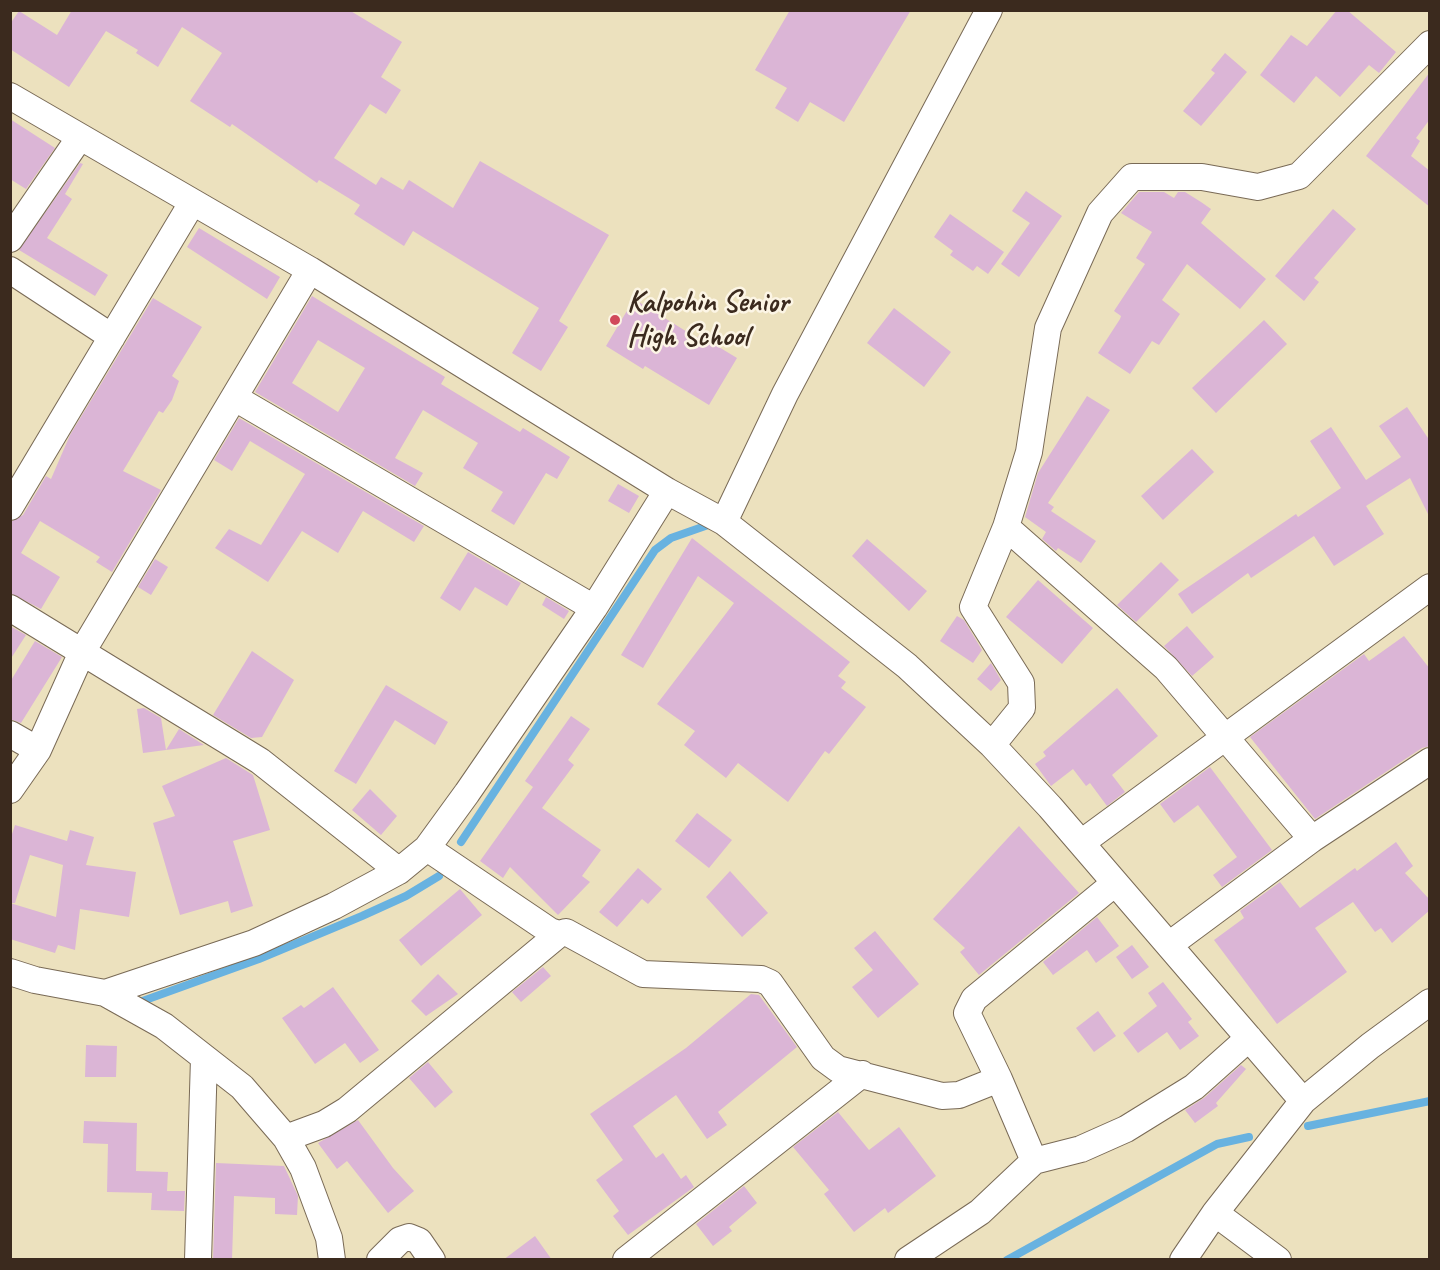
<!DOCTYPE html>
<style>
body{margin:0}
#map{position:relative;width:1440px;height:1270px;overflow:hidden;background:#ece1be;font-family:Caveat,sans-serif}
canvas{display:block}
.frame{position:absolute;inset:0;border:12px solid #3b2a1e;pointer-events:none}
</style>
<div id="map">
<canvas width="1440" height="1270"></canvas>
<div class="frame"></div>
</div>
<script>
const g = document.querySelector('canvas').getContext('2d');
g.lineJoin = 'round';
const shape = rows => new Path2D(rows.map(r => 'M' + r).join(''));
function trace(path, color, width, dash) { g.strokeStyle = color; g.lineWidth = width; g.lineCap = dash ? 'butt' : 'round'; g.setLineDash(dash || []); g.stroke(path); }
function fillPath(path, color) { g.fillStyle = color; g.fill(path, 'evenodd'); }
function drawText(font, color, halo, rows, align = 'center') {
  g.font = font + ' Caveat,sans-serif'; g.lineWidth = 5; g.setLineDash([]); g.textBaseline = 'middle'; g.strokeStyle = halo; g.fillStyle = color; for (const [text, x, y, turn = 0] of rows) {
    g.save(); g.translate(x, y); g.rotate((+turn || 0) * Math.PI / 180); g.textAlign = isNaN(turn) ? turn : align; if (halo) g.strokeText(text, 0, 0); g.fillText(text, 0, 0); g.restore();
  }
}
const stream = shape([
 [461,842,655,550,671,538,711,524],
 [137,1003,259,959,362,916,406,896,439,876],
 [1308,1126,1430,1101],
 [1007,1260,1217,1144,1249,1137]
]);
const building = shape([
 [72,10,349,10,402,42,381,77,401,90,386,114,370,104,334,158,376,185,381,177,403,190,409,180,453,208,480,161,609,235,559,321,568,327,541,371,512,353,539,308,413,231,404,246,354,214,360,205,319,180,317,183,232,124,230,127,190,101,222,53,182,27,158,67,136,53,138,50,106,31,69,87,10,49,10,24,19,11,57,35],
 [790,10,911,10,844,122,810,102,798,122,775,108,787,88,755,70],
 [1337,10,1347,10,1396,52,1379,73,1369,65,1340,97,1316,76,1294,103,1260,75,1291,35,1307,46],
 [1225,53,1247,72,1201,126,1183,111,1215,73,1211,70],
 [1430,72,1430,119,1416,138,1420,141,1411,156,1430,171,1430,207,1366,156],
 [10,119,55,148,26,189,10,179],
 [80,163,83,164,65,194,72,199,47,238,108,275,95,296,19,250],
 [1026,191,1062,216,1019,277,1001,264,1030,223,1012,211],
 [1139,192,1164,192,1174,198,1178,192,1185,192,1201,202,1211,209,1201,223,1266,279,1240,309,1187,264,1162,300,1180,314,1159,345,1152,341,1130,374,1098,353,1120,319,1121,316,1114,311,1145,264,1136,258,1152,232,1121,213],
 [1333,209,1356,229,1314,278,1319,282,1304,301,1275,276],
 [950,214,1004,252,988,274,977,266,973,271,950,255,953,251,934,237],
 [199,228,280,277,267,299,187,247],
 [312,296,445,377,441,384,520,432,523,428,570,457,557,479,546,473,514,525,491,511,503,492,463,468,478,443,423,410,395,458,423,473,415,486,255,392],
 [318,340,365,368,338,412,292,383],
 [153,298,202,327,172,376,179,381,172,400,163,413,159,411,123,471,161,490,112,572,96,562,100,557,40,521,21,553,60,577,41,609,10,593,10,522,23,515,46,476,51,479,70,435],
 [634,299,697,338,699,335,737,358,709,405,645,366,643,369,606,346],
 [894,308,951,352,924,387,867,343],
 [1264,320,1287,344,1216,413,1192,388],
 [1087,396,1110,410,1048,503,1054,507,1051,511,1096,541,1081,563,1058,548,1056,551,1042,539,1046,532,1025,517,1038,473],
 [1407,407,1430,441,1430,518,1410,478,1366,506,1384,534,1334,566,1314,536,1251,578,1248,573,1192,614,1178,594,1296,514,1298,517,1341,488,1310,441,1331,427,1366,480,1401,457,1379,426],
 [239,418,424,526,414,542,363,511,338,553,302,531,268,582,215,548,229,529,261,545,305,474,250,441,232,471,214,460],
 [1192,449,1214,472,1163,520,1141,496],
 [618,484,639,496,629,513,608,501],
 [692,538,850,662,838,676,846,682,841,688,866,707,829,754,825,751,788,802,738,763,726,778,684,745,695,731,657,704,734,603,698,576,643,668,621,655],
 [867,539,927,591,909,611,852,556],
 [468,552,521,583,507,606,475,587,460,611,440,598],
 [155,559,168,567,151,595,138,587],
 [1161,562,1179,580,1136,622,1117,605],
 [1038,580,1093,628,1062,664,1006,617],
 [546,597,569,611,564,619,542,605],
 [957,616,964,620,982,650,973,663,940,641],
 [10,626,26,635,10,660],
 [1187,626,1214,657,1192,676,1164,646],
 [1404,636,1430,669,1430,746,1422,748,1315,819,1250,737,1364,654,1369,661],
 [35,641,62,657,21,723,10,719,10,682],
 [252,651,294,680,262,737,251,738,213,715],
 [991,663,1001,680,991,691,977,679],
 [386,685,448,722,435,745,395,720,356,784,334,771],
 [1117,688,1158,736,1112,775,1125,792,1107,806,1090,783,1086,786,1073,769,1051,786,1035,764,1046,756,1043,752],
 [144,708,161,718,166,750,143,753,137,709],
 [571,716,590,729,568,760,574,765,542,808,601,850,582,876,590,882,558,915,510,867,503,878,480,861,533,787,525,781],
 [179,729,204,745,166,750],
 [226,758,253,775,270,830,233,841,253,906,231,913,228,901,180,915,153,823,175,816,162,786],
 [1210,767,1272,850,1222,887,1213,875,1237,857,1198,805,1174,823,1160,804],
 [370,789,397,816,381,835,352,810],
 [697,813,732,840,709,868,675,841],
 [15,825,67,841,70,830,94,837,86,865,136,872,129,917,80,909,75,950,58,945,55,953,10,939,10,903,56,917,63,865,30,855,15,903,10,903,10,840],
 [1019,826,1079,893,979,975,960,952,965,948,933,919],
 [1396,842,1413,866,1405,873,1430,900,1430,910,1392,943,1381,928,1375,932,1353,902,1315,928,1347,972,1277,1024,1214,940,1244,918,1240,911,1280,882,1300,908,1355,868,1357,871],
 [638,868,662,889,648,904,642,899,617,927,599,912],
 [730,871,768,913,742,937,706,897],
 [460,889,482,915,421,966,399,940],
 [1097,917,1119,946,1096,963,1087,950,1053,975,1043,962],
 [875,931,919,984,878,1018,852,987,873,970,854,948],
 [1132,945,1149,967,1132,979,1116,957],
 [543,967,551,976,521,1002,512,992],
 [438,974,458,994,426,1016,411,1001],
 [1163,982,1192,1019,1188,1022,1199,1036,1180,1050,1167,1032,1138,1053,1123,1033,1157,1006,1148,993],
 [333,987,379,1050,360,1063,345,1043,315,1064,282,1018,301,1005,304,1008],
 [751,994,759,995,797,1047,718,1112,727,1125,707,1139,676,1095,633,1126,656,1158,663,1153,681,1179,686,1175,694,1187,628,1235,613,1216,619,1211,596,1180,623,1160,590,1114,686,1048],
 [1098,1011,1116,1036,1094,1052,1076,1028],
 [86,1045,117,1046,116,1077,85,1077],
 [428,1062,453,1092,435,1108,409,1078],
 [1241,1065,1246,1069,1216,1103,1218,1106,1195,1123,1185,1110,1204,1098],
 [838,1112,869,1150,899,1127,936,1176,888,1213,885,1208,854,1232,824,1194,829,1190,793,1147],
 [358,1120,393,1168,414,1191,388,1213,347,1161,337,1169,318,1143],
 [84,1121,137,1123,136,1171,168,1172,167,1191,185,1191,184,1211,151,1210,152,1193,107,1192,108,1144,83,1143],
 [216,1163,284,1166,298,1196,297,1215,275,1214,275,1198,234,1196,232,1260,213,1260],
 [744,1186,757,1203,729,1227,732,1231,713,1246,696,1224],
 [535,1236,552,1260,503,1260]
]);
const minor = shape([
 [10,96,310,270,667,491,724,522,907,666,992,745,1050,807,1303,1101],
 [10,239,80,137],
 [10,270,112,337],
 [235,398,594,608],
 [10,507,192,203],
 [724,522,785,394,989,10],
 [1006,527,1166,668,1312,839],
 [10,608,260,761,399,871],
 [10,734,38,750],
 [992,745,1022,708,1021,683,973,607,1006,527,1029,452,1048,328,1100,213,1132,177,1202,177,1258,187,1299,176,1430,44],
 [10,790,38,750,82,652,310,270],
 [1081,843,1430,587],
 [427,848,550,931,559,934,566,932,643,974,761,979,770,983,823,1058,838,1069,942,1096,959,1095,999,1079,1034,1161],
 [1169,945,1312,839,1430,761],
 [10,972,35,980,105,993,254,943,334,906,399,871,427,848,467,793,594,608,667,491],
 [105,993,164,1026,242,1087,286,1138,303,1168,329,1238,332,1260],
 [999,1079,967,1013,974,999,1115,883],
 [286,1138,324,1124,347,1110,559,934],
 [1215,1213,1278,1260],
 [198,1260,204,1058],
 [380,1260,400,1240,409,1237,419,1241,432,1260],
 [626,1260,862,1074],
 [908,1260,980,1212,1034,1161,1081,1149,1126,1129,1194,1087,1249,1038],
 [1183,1260,1215,1213,1303,1101,1370,1046,1430,1002]
]);
const markers = [
 [615,320,6,"#d1495b"]
];
const poiNames = [
 ["Kalpohin Senior",627,303],
 ["High School",627,337]
];
trace(stream, '#68b2e0', 8);
fillPath(building, '#dbb5d6');
trace(minor, '#796a56', 28);
trace(minor, '#fff', 26);
for (const [x, y, r, color] of markers) { const dot = new Path2D(); dot.arc(x, y, r, 0, 2 * Math.PI); g.fillStyle = color; g.fill(dot); trace(dot, '#fcf5e5', 2); }
drawText('bold 30px', '#3b2a1e', '#fcf5e5', poiNames, 'left');
</script>
